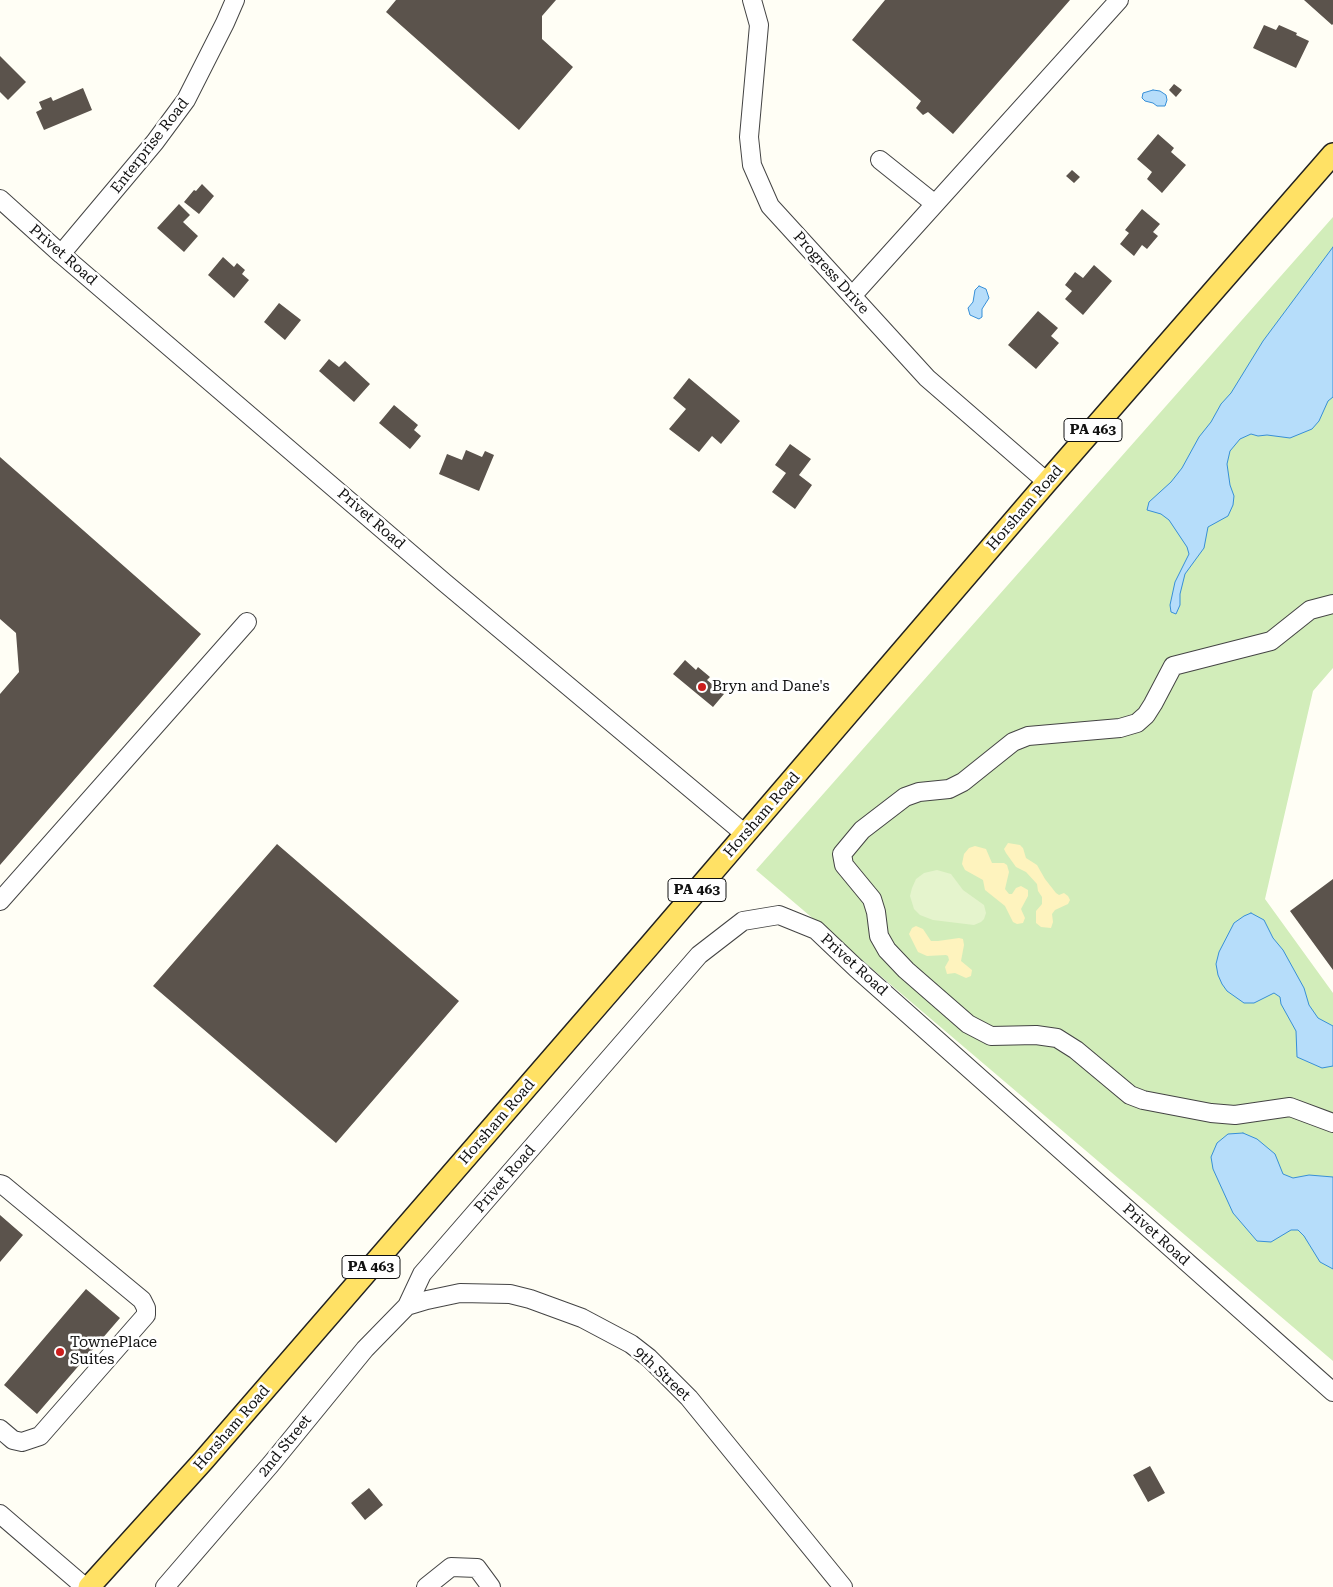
<!DOCTYPE html>
<style>
body{margin:0}
canvas{display:block;background:#fffef5}
</style>
<canvas width="1333" height="1587"></canvas>
<script>
const g = document.querySelector('canvas').getContext('2d');
g.lineJoin = 'round';
function fillPath(path, color) { g.fillStyle = color; g.fill(path, 'evenodd'); }
const shape = rows => new Path2D(rows.map(r => 'M' + r).join(''));
function trace(path, color, width, dash) { g.strokeStyle = color; g.lineWidth = width; g.lineCap = dash ? 'butt' : 'round'; g.setLineDash(dash || []); g.stroke(path); }
function drawText(font, color, halo, rows, align = 'center') {
  g.font = font + ' "Roboto Serif",serif'; g.lineWidth = 5; g.setLineDash([]); g.textBaseline = 'middle'; g.strokeStyle = halo; g.fillStyle = color; for (const [text, x, y, turn = 0] of rows) {
    g.save(); g.translate(x, y); g.rotate((+turn || 0) * Math.PI / 180); g.textAlign = isNaN(turn) ? turn : align; if (halo) g.strokeText(text, 0, 0); g.fillText(text, 0, 0); g.restore();
  }
}
const green = shape([
 [1333,217,1333,668,1313,691,1265,899,1333,993,1333,1361,756,870]
]);
const sand = shape([
 [1008,843,1020,845,1023,848,1026,858,1037,865,1045,879,1056,893,1059,895,1064,893,1068,896,1070,900,1068,904,1055,910,1052,914,1053,922,1051,928,1041,927,1036,923,1036,911,1042,904,1042,897,1038,891,1037,884,1026,872,1016,867,1006,853,1004,849],
 [975,846,986,849,992,863,1004,863,1007,865,1009,872,1005,889,1009,894,1012,894,1016,888,1021,886,1028,890,1028,896,1021,909,1025,918,1023,923,1017,924,1013,922,1005,906,985,890,983,880,965,870,962,864,964,854,969,848],
 [916,926,923,929,931,941,938,941,959,938,963,939,964,945,961,961,972,970,971,976,966,978,955,973,947,974,945,967,949,960,948,956,946,955,927,956,918,952,909,934,912,928]
]);
const pitch = shape([
 [937,870,951,874,963,890,984,905,986,913,984,919,981,922,974,925,933,920,920,915,914,909,910,896,912,888,916,879,924,873]
]);
const water = shape([
 [1153,90,1160,91,1166,95,1167,100,1165,106,1157,106,1153,103,1145,101,1142,98,1143,93,1153,90],
 [1333,247,1333,397,1328,401,1319,421,1312,429,1290,438,1267,435,1258,436,1251,434,1240,439,1230,451,1227,464,1230,485,1234,496,1233,505,1228,516,1208,527,1204,548,1185,574,1180,594,1180,605,1176,614,1171,612,1170,605,1175,582,1189,554,1187,547,1169,520,1161,514,1147,510,1149,502,1171,482,1182,468,1199,437,1211,422,1221,404,1231,393,1263,341,1333,247],
 [979,286,986,289,989,298,982,309,982,317,979,319,970,315,968,308,973,302,975,290,979,286],
 [1251,913,1264,920,1273,938,1283,950,1304,988,1309,1005,1318,1018,1333,1026,1333,1066,1322,1068,1297,1057,1296,1031,1281,1004,1280,997,1274,993,1254,1003,1244,1003,1227,991,1222,984,1218,975,1216,964,1219,952,1234,923,1244,916,1251,913],
 [1243,1133,1257,1139,1275,1154,1283,1174,1293,1178,1309,1175,1333,1177,1333,1269,1320,1262,1304,1236,1298,1230,1291,1230,1271,1242,1257,1241,1233,1213,1213,1169,1211,1157,1217,1143,1228,1134,1243,1133]
]);
const building = shape([
 [396,0,556,0,542,16,542,39,573,67,519,130,386,12],
 [885,0,1070,0,953,134,928,112,923,115,916,108,921,101,852,40],
 [1304,0,1333,0,1333,24,1332,25],
 [1264,25,1276,30,1279,25,1297,33,1296,35,1309,41,1296,68,1253,48],
 [0,56,26,82,8,100,0,92],
 [1174,84,1182,90,1176,97,1169,90],
 [83,88,92,110,44,130,36,112,42,109,39,102,51,97,53,101],
 [1158,134,1174,148,1171,152,1186,165,1162,193,1147,179,1152,172,1137,159],
 [1072,170,1080,177,1074,183,1066,176],
 [202,184,214,196,199,214,184,202,194,190,196,191],
 [179,204,190,215,183,222,198,236,184,252,157,228],
 [1142,209,1160,224,1153,232,1158,236,1147,249,1142,245,1134,256,1120,244,1129,233,1125,230],
 [223,257,234,267,237,263,245,270,242,274,249,280,234,298,208,275],
 [1094,265,1112,281,1083,315,1065,299,1072,291,1065,285,1075,272,1083,278],
 [279,303,301,320,285,340,264,322],
 [1038,311,1058,328,1051,336,1059,343,1036,369,1008,345],
 [329,359,339,367,345,361,370,384,354,402,319,371],
 [689,378,740,421,721,444,712,436,699,452,669,429,686,409,673,398],
 [394,405,418,425,414,430,421,436,410,449,379,423],
 [790,444,811,459,799,475,812,485,795,509,772,492,786,473,775,465],
 [466,450,482,457,485,451,494,455,479,491,439,474,447,454,462,460],
 [0,457,201,634,0,865,0,694,19,672,16,633,0,619],
 [685,660,696,670,698,667,710,677,707,680,724,694,713,707,673,674],
 [277,844,459,1001,336,1143,153,986],
 [1333,879,1333,970,1290,911],
 [0,1215,23,1235,0,1262],
 [86,1289,120,1318,37,1414,4,1385],
 [1150,1466,1165,1493,1148,1502,1133,1475],
 [369,1488,383,1505,365,1520,351,1503]
]);
const minor = shape([
 [752,0,759,25,749,137,752,165,770,206,927,378,1047,482],
 [880,160,935,204],
 [0,199,61,254,445,583,745,834],
 [61,254,155,142,186,100,225,23,235,0],
 [852,296,1119,0],
 [1333,604,1310,610,1271,641,1173,666,1153,704,1146,715,1137,723,1120,728,1028,736,1013,742,963,782,949,789,919,792,905,797,862,830,842,854,844,865,872,899,876,912,879,936,887,950,906,970,968,1024,991,1036,1036,1035,1057,1038,1076,1050,1130,1095,1143,1100,1211,1113,1235,1115,1290,1107,1333,1123],
 [0,901,247,622],
 [0,1184,3,1185,142,1300,146,1308,146,1315,40,1436,22,1442,13,1440,0,1429],
 [407,1306,427,1300,460,1293,510,1294,530,1299,582,1318,631,1344,649,1358,689,1398,843,1587],
 [0,1514,85,1587],
 [165,1587,271,1464,365,1349,407,1306,422,1274,699,955,743,921,779,915,816,930,856,968,1333,1392],
 [426,1587,451,1567,477,1568,491,1587]
]);
const major = shape([
 [89,1587,203,1461,650,945,1047,482,1333,154]
]);
const markers = [
 [702,687,5,"#cc1e1d"],
 [60,1352,5,"#cc1e1d"]
];
const shields = [
 [1093,430,58],
 [697,890,58],
 [371,1267,58]
];
const shieldNames = [
 ["PA 463",1093,430],
 ["PA 463",697,890],
 ["PA 463",371,1267]
];
const streetNames = [
 ["Enterprise Road",150,146,-52],
 ["Privet Road",63,255,41],
 ["Progress Drive",831,273,48],
 ["Horsham Road",1025,508,-49],
 ["Privet Road",371,519,41],
 ["Horsham Road",762,815,-49],
 ["Privet Road",854,965,42],
 ["Horsham Road",497,1122,-49],
 ["Privet Road",505,1179,-49],
 ["Privet Road",1156,1235,42],
 ["9th Street",662,1374,43],
 ["Horsham Road",232,1428,-49],
 ["2nd Street",285,1446,-51]
];
const poiNames = [
 ["Bryn and Dane's",712,687],
 ["TownePlace",70,1343],
 ["Suites",70,1360]
];
fillPath(green, '#d2edba');
fillPath(sand, '#fef3be');
fillPath(pitch, '#e5f4cd');
fillPath(water, '#b6ddfa');
trace(water, '#378fd7', 1);
fillPath(building, '#5b534c');
trace(minor, '#444', 20);
trace(major, '#222', 24);
trace(minor, '#fff', 18);
trace(major, '#ffe165', 21);
for (const [x, y, r, color] of markers) { const dot = new Path2D(); dot.arc(x, y, r, 0, 2 * Math.PI); g.fillStyle = color; g.fill(dot); trace(dot, '#fff', 2); }
for (const [x, y, w] of shields) { const box = new Path2D(); box.roundRect(x - w / 2, y - 11.5, w, 23, 4); g.fillStyle = '#fff'; g.fill(box); trace(box, '#111', 1); }
drawText('bold 14px', '#111', null, shieldNames);
drawText('15px', '#111', '#fff', streetNames);
drawText('15px', '#111', '#fff', poiNames, 'left');
</script>
